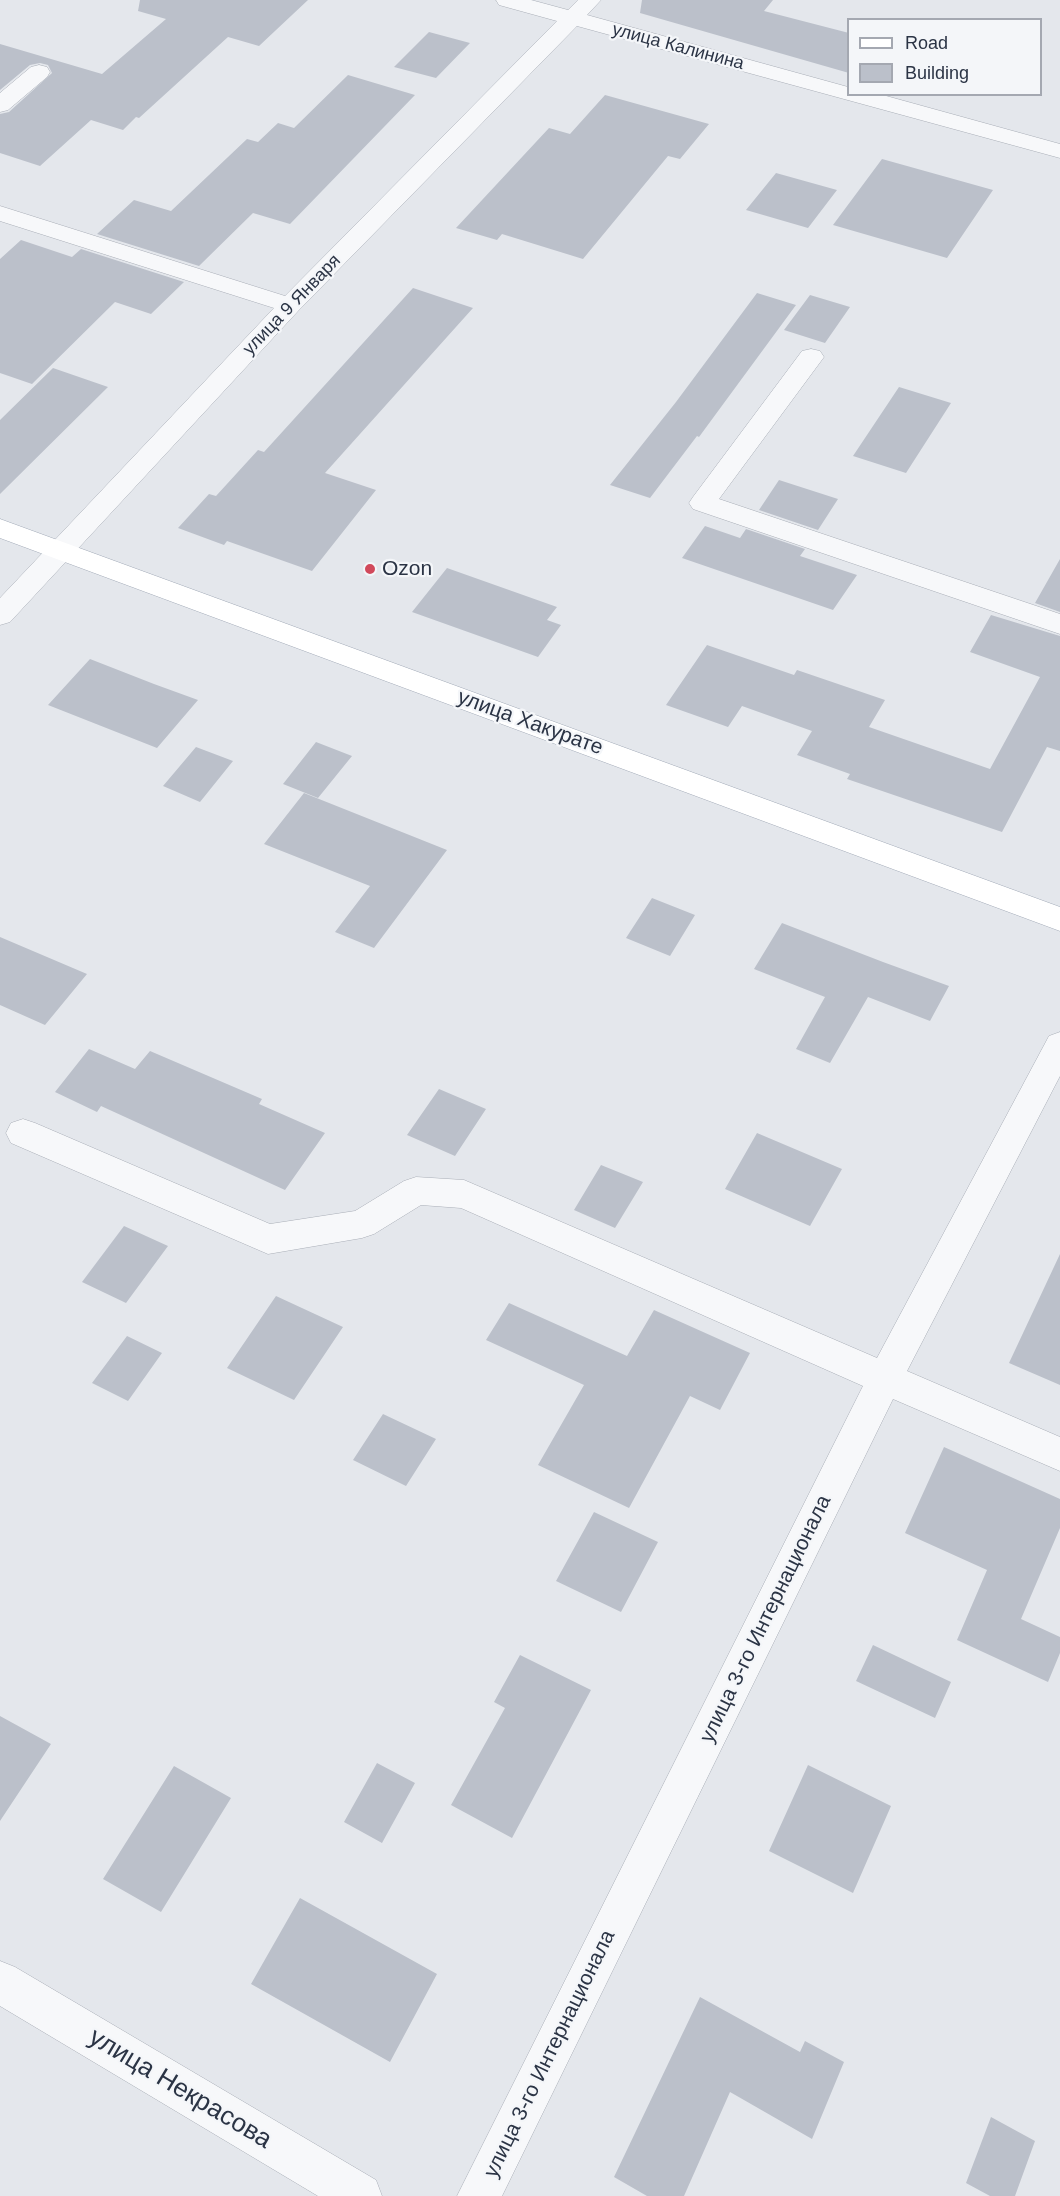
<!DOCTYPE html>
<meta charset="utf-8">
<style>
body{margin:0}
#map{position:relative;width:1060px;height:2196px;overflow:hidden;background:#e4e7ec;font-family:Arial,sans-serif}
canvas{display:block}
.legend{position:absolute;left:847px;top:18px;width:195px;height:78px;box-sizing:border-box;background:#f4f6f9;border:2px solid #a4a8b1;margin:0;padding:8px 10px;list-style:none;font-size:18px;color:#2b3445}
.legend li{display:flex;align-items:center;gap:12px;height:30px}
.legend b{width:30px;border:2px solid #a4a8b1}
</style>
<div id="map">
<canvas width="1060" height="2196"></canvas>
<ul class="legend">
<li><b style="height:8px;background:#fff"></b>Road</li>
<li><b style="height:16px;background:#bbc0ca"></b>Building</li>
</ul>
</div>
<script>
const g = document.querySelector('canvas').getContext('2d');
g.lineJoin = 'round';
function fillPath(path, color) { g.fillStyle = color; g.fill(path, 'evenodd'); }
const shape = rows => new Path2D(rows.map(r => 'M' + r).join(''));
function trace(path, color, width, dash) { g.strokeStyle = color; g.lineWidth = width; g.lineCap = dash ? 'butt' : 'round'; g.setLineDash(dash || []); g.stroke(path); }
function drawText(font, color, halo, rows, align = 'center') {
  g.font = font + ' Arial,sans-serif'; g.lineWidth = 4.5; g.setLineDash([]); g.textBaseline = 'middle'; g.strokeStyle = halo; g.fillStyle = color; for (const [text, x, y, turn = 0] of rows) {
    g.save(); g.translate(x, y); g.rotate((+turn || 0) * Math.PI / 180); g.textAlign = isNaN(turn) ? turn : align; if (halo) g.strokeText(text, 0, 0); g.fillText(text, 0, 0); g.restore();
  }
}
const building = shape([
 [140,0,308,0,259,46,228,37,139,118,136,117,123,130,91,120,40,166,0,153,0,114,9,112,52,73,48,65,40,63,30,65,0,90,0,44,102,74,166,19,138,11],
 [642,0,773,0,764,11,849,33,849,73,640,13],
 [429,32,470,43,436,78,394,67],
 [348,75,415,95,290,224,253,213,199,266,97,234,134,200,171,211,247,139,258,142,278,123,294,128],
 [605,95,709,124,680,159,668,156,583,259,502,234,497,240,456,228,549,128,570,134],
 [882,159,993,190,947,258,833,225],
 [776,173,837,190,808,228,746,210],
 [21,240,72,257,81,249,184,282,151,314,115,302,32,384,0,373,0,259],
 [413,288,473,308,325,473,376,490,312,571,227,541,224,545,178,528,209,494,216,496,258,450,264,452],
 [757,293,796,305,699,437,697,436,650,498,610,485,676,402],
 [810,295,850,307,825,343,784,330],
 [53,368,108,387,0,494,0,420],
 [899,387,951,403,906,473,853,456],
 [779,480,838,499,818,530,759,510],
 [705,526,740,538,746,529,805,549,800,556,857,575,833,610,682,558],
 [1060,559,1060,612,1035,603],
 [447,568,557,607,547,620,561,625,538,657,412,612],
 [991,615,1060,636,1060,751,1047,747,1002,832,847,779,850,774,797,755,812,731,742,706,728,727,666,705,707,645,794,675,797,670,885,700,869,727,990,769,1040,677,970,652],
 [90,659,154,684,198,700,157,748,48,705],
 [316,742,352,756,318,798,283,784],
 [196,747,233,761,200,802,163,786],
 [304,793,447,850,374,948,335,932,370,886,264,844],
 [652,898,695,915,670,956,626,938],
 [782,923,883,962,949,986,930,1021,868,997,830,1063,796,1049,825,997,754,969],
 [0,937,87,974,45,1025,0,1005],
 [89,1049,135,1069,150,1051,262,1099,259,1104,325,1133,285,1190,101,1106,97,1112,55,1092],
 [439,1089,486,1109,455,1156,407,1135],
 [757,1133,842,1169,810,1226,725,1189],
 [601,1165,643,1182,615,1228,574,1210],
 [124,1226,168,1246,126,1303,82,1282],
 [1060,1254,1060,1385,1009,1363],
 [276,1296,343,1327,294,1400,227,1368],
 [509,1303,627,1356,654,1310,750,1353,720,1410,690,1396,629,1508,538,1465,584,1385,486,1340],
 [127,1336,162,1353,128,1401,92,1383],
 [383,1414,436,1439,406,1486,353,1460],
 [944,1447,1060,1499,1060,1528,1021,1619,1060,1637,1060,1653,1048,1682,957,1640,987,1570,905,1533],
 [594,1512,658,1542,621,1612,556,1581],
 [873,1645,951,1682,935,1718,856,1681],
 [520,1655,591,1690,512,1838,451,1805,505,1708,494,1702],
 [0,1716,51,1744,0,1821],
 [377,1763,415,1783,382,1843,344,1822],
 [808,1765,891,1806,853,1893,769,1851],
 [174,1766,231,1798,161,1912,103,1879],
 [300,1898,437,1974,390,2062,251,1984],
 [700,1997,800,2052,805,2041,844,2062,812,2139,730,2092,684,2196,647,2196,614,2177],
 [991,2117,1035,2141,1015,2196,990,2196,966,2183]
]);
const minor = shape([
 [496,0,531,0,568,10,578,0,601,0,587,15,848,87,848,94,879,94,1060,144,1060,158,577,26,299,310,10,622,0,625,0,598,274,308,0,221,0,206,285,296,557,21,499,5,496,0],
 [39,65,47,67,50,72,47,77,8,110,0,112,0,93,31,67,39,65],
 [811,349,820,351,824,357,719,499,1060,614,1060,634,693,509,689,503,693,497,802,351,811,349],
 [1060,1032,1060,1076,907,1371,1060,1437,1060,1471,893,1399,502,2196,457,2196,863,1386,461,1208,421,1205,374,1234,362,1238,268,1254,11,1143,6,1133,11,1123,23,1119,35,1123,270,1224,355,1211,404,1181,416,1177,464,1180,877,1358,1049,1036,1060,1032],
 [0,1961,15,1967,376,2180,382,2196,318,2196,0,2006,0,1961]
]);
const major = shape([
 [0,519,1060,907,1060,931,0,538,0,519]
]);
const markers = [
 [370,569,6,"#d1495b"]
];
const farStreetnames = [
 ["улица Калинина",678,47,15],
 ["улица 9 Января",292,305,-46]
];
const poiNames = [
 ["Ozon",382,569]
];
const streetNames = [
 ["улица Хакурате",530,723,20],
 ["улица 3-го Интернационала",766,1619,-64],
 ["улица 3-го Интернационала",550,2054,-64]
];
const nearStreetnames = [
 ["улица Некрасова",180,2089,31]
];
fillPath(building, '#bbc0ca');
trace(minor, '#a9aeb7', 1);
trace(major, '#a3abb8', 1);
fillPath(minor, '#f7f8fa');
fillPath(major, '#fff');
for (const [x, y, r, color] of markers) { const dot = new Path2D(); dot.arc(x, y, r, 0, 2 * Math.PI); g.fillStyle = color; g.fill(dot); trace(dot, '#f4f6f9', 2); }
drawText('18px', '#2b3445', '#f4f6f9', farStreetnames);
drawText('21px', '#2b3445', '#f4f6f9', poiNames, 'left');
drawText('21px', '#2b3445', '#f4f6f9', streetNames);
drawText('26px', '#2b3445', '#f4f6f9', nearStreetnames);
</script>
